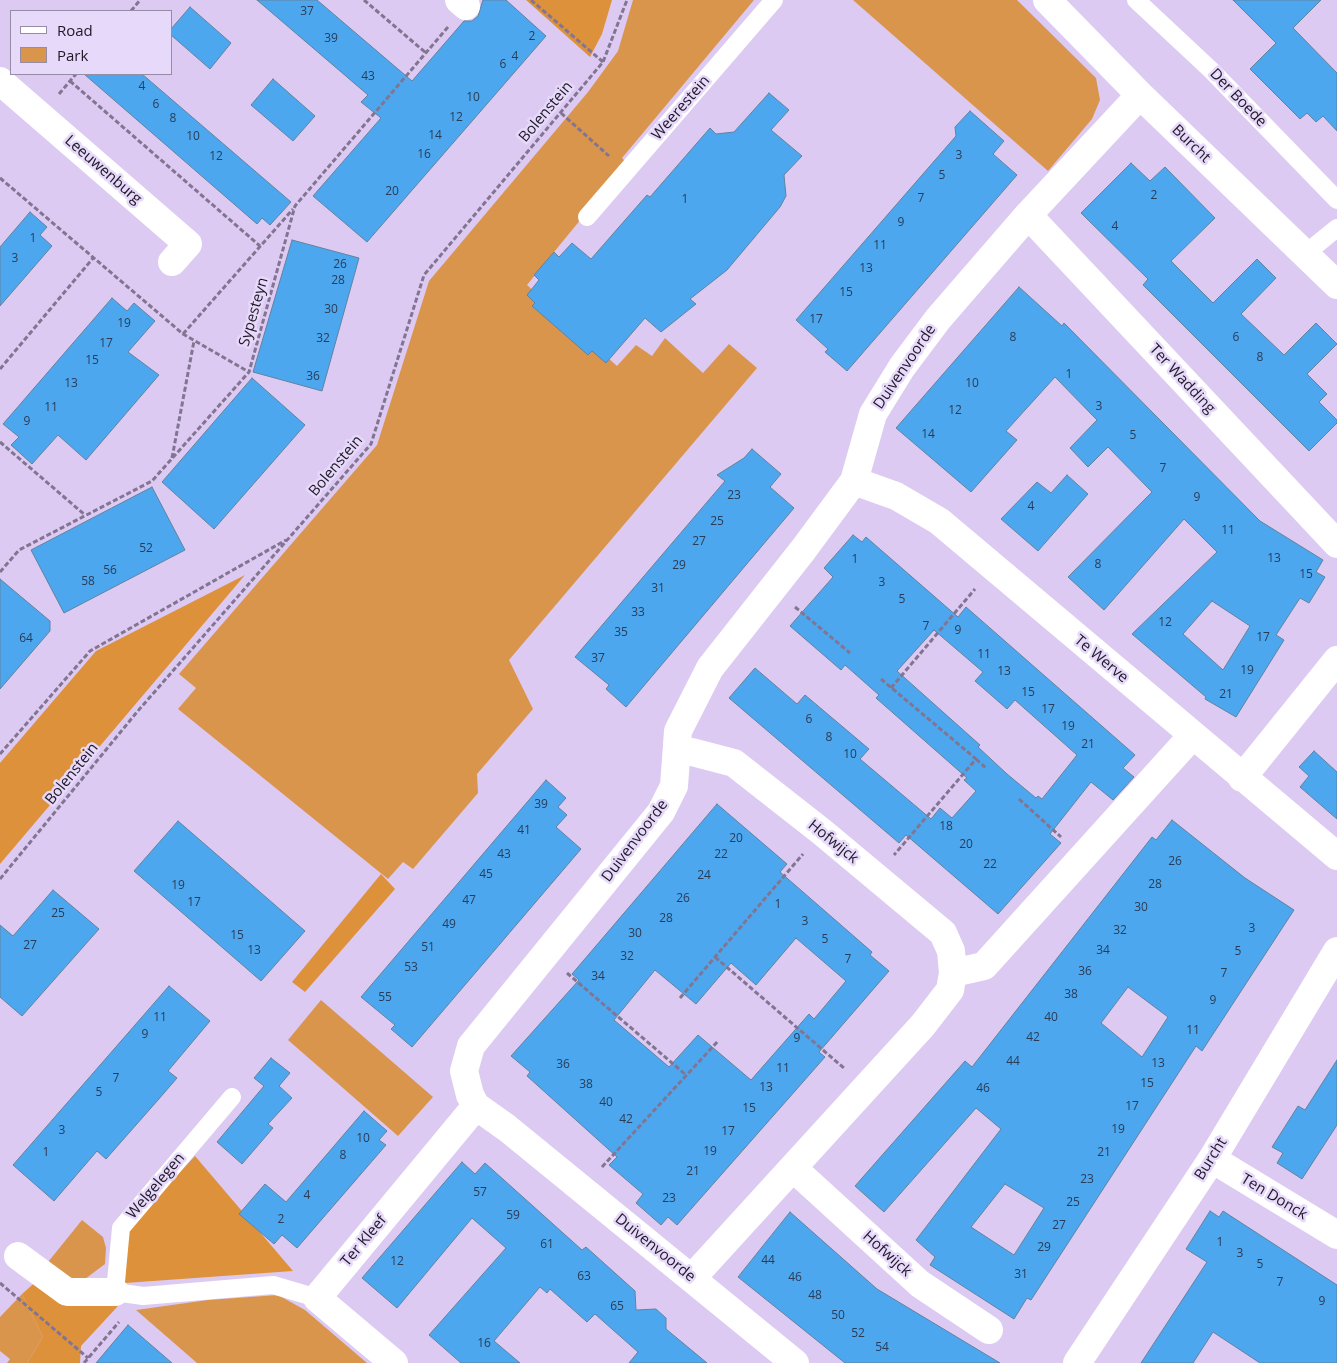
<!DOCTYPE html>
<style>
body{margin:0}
#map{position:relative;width:1337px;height:1363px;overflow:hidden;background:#dccaf2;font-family:"Open Sans",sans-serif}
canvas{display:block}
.legend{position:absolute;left:10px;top:10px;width:162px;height:65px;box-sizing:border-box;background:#e7d9fa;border:1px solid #978ca5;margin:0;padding:6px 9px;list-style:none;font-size:15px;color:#1e1826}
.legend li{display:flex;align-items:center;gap:10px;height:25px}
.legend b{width:25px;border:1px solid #978ca5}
</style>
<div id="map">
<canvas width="1337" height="1363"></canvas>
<ul class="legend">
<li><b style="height:6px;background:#fff"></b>Road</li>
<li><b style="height:14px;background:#da954d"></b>Park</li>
</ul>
</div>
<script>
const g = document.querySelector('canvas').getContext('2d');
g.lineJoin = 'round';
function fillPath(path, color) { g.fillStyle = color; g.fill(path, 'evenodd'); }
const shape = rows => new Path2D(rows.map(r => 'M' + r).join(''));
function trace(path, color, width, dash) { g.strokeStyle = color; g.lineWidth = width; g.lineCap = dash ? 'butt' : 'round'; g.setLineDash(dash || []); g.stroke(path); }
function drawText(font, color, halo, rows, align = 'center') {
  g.font = font + ' "Open Sans",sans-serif'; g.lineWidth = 5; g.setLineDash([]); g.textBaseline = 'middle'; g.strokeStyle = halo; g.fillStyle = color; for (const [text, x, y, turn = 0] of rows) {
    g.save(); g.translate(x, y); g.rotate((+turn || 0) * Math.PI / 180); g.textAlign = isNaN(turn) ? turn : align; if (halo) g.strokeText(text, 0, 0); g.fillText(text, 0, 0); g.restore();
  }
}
const green = shape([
 [633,0,754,0,622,158,627,163,527,285,617,366,636,345,652,356,665,338,703,373,729,344,757,368,509,660,533,709,477,774,478,793,413,869,403,862,388,879,178,709,196,688,179,674,377,445,429,281,588,92,618,51],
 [853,0,1017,0,1096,78,1100,100,1092,119,1048,171],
 [321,1000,433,1097,398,1136,288,1040],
 [82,1220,103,1237,106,1248,105,1264,81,1282,63,1281,44,1267],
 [22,1294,43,1337,27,1363,7,1363,10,1359,0,1351,0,1317],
 [278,1295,305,1310,367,1363,197,1363,136,1310,208,1300]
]);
const forest = shape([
 [526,0,612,0,602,34,590,57],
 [245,575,0,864,0,763,96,651],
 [381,874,395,889,305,992,292,982],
 [195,1156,293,1271,125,1283,126,1230],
 [40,1278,71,1301,118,1306,81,1346,80,1363,27,1363,43,1337,22,1294]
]);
const building = shape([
 [257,0,317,0,412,81,464,21,472,21,478,16,483,0,506,0,546,36,367,242,313,196,381,118,361,102,368,95,257,0],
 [1233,0,1321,0,1293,28,1337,73,1337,131,1323,116,1316,122,1307,113,1300,119,1250,69,1276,43,1233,0],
 [190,7,231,43,210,69,171,35,171,29,190,7],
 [84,74,142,74,291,202,270,225,262,218,257,224,84,74],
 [273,79,315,116,293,141,251,105,273,79],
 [769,93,789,110,771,130,802,156,784,175,786,196,780,207,727,270,690,299,696,304,661,332,645,318,606,363,592,351,588,355,532,306,535,303,527,295,539,280,534,275,554,252,559,257,572,243,591,259,647,195,650,197,710,128,716,134,734,132,769,93],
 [970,111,1004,141,993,154,1017,175,847,371,825,352,828,349,796,320,956,136,955,127,970,111],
 [1131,163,1150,181,1165,167,1215,218,1171,261,1213,303,1257,259,1276,278,1241,314,1284,355,1316,323,1337,344,1307,374,1327,394,1319,402,1337,420,1337,423,1309,451,1143,285,1148,279,1081,213,1131,163],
 [30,212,47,227,40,235,52,246,0,306,0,247,30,212],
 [292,240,359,258,322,391,253,372,292,240],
 [1019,287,1062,326,1064,323,1260,521,1323,560,1316,572,1325,577,1309,603,1300,598,1276,635,1284,640,1236,717,1205,699,1206,697,1132,634,1217,552,1184,519,1104,610,1068,577,1152,492,1108,447,1088,467,1070,448,1097,420,1055,377,1006,431,1017,440,971,492,896,428,1019,287],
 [1212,601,1250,626,1223,670,1183,634,1212,601],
 [112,298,127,311,134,303,155,321,128,352,159,375,86,460,58,435,32,464,11,445,19,437,3,424,112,298],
 [252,378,305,425,214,529,162,482,252,378],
 [752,449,781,474,770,487,794,508,626,707,606,689,609,685,575,657,725,481,717,475,744,458,752,449],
 [1067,475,1088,494,1038,551,1001,519,1037,482,1051,493,1067,475],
 [152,487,185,550,64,613,31,550,152,487],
 [853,535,862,542,866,537,958,617,966,607,1135,755,1123,768,1134,777,1113,800,1091,782,1050,834,1061,843,998,914,906,835,899,843,729,698,755,668,797,704,805,695,869,749,860,759,931,819,940,808,952,818,976,791,964,780,967,778,876,698,879,695,845,665,841,670,790,626,833,577,824,568,853,535],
 [934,630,983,672,975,681,1007,709,1015,700,1077,755,1042,799,1038,796,1036,798,1007,774,978,747,980,745,897,671,934,630],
 [0,579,50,621,50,631,0,689,0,579],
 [1314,751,1337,772,1337,819,1300,787,1309,776,1299,767,1314,751],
 [546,780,566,798,558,807,567,815,556,827,581,849,412,1047,391,1029,395,1025,361,997,546,780],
 [717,804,787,864,780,872,872,952,870,955,889,971,819,1052,825,1057,677,1225,668,1217,661,1225,636,1203,643,1194,609,1165,617,1157,527,1076,530,1072,511,1056,579,980,572,974,717,804],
 [796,938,846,981,814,1019,809,1014,751,1080,698,1035,669,1067,614,1020,655,970,696,1004,731,963,756,985,796,938],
 [1172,820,1245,878,1294,910,1202,1051,1196,1046,1031,1300,1027,1298,1014,1319,930,1265,935,1257,916,1240,1001,1129,976,1108,884,1212,855,1186,965,1061,972,1067,1152,837,1156,840,1172,820],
 [1128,987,1168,1017,1142,1057,1101,1023,1128,987],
 [1005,1184,1044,1208,1014,1255,971,1227,1005,1184],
 [178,821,305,931,261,981,134,871,178,821],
 [53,890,99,929,22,1016,0,997,0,925,13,936,53,890],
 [169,986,210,1021,168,1071,177,1078,158,1100,106,1159,97,1151,54,1201,13,1165,169,986],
 [271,1058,290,1073,279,1086,292,1098,268,1124,273,1128,242,1164,217,1142,264,1086,254,1078,271,1058],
 [1337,1060,1337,1125,1302,1179,1277,1163,1283,1153,1272,1147,1298,1106,1305,1110,1337,1060],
 [364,1111,387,1131,379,1140,386,1145,297,1248,282,1235,274,1244,239,1214,265,1184,286,1202,364,1111],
 [462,1162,475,1174,485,1163,582,1250,586,1247,635,1291,636,1310,656,1309,666,1318,666,1329,707,1363,629,1363,638,1352,595,1314,587,1322,550,1289,547,1293,540,1287,494,1341,520,1363,461,1363,429,1335,506,1248,472,1218,397,1308,362,1278,462,1162],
 [1210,1211,1219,1217,1223,1211,1337,1285,1337,1363,1260,1363,1213,1332,1193,1363,1141,1363,1207,1262,1186,1249,1210,1211],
 [790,1212,877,1289,1000,1363,845,1363,738,1277,790,1212],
 [128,1325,172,1363,96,1363,128,1325]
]);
const path = shape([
 [364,0,426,53],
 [531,0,603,62],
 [131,11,140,0],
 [70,81,260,246],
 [59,94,76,74],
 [561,113,609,156],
 [0,178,183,334,249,372],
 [183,334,293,209],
 [0,369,94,257],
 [0,442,85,515],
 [172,458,194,341],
 [0,572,19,550,152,481,249,372,295,206,448,27],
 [795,607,850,653],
 [881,679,976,759,894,855],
 [891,688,975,589],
 [0,754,90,651,286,540],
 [976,759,986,768],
 [1019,799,1061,837],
 [0,879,137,712,371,444,424,275,603,62,627,0],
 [715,957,845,1069],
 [567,973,686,1075],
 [680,998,803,854],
 [602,1167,718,1041],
 [0,1283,88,1358],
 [84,1363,119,1322]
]);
const lane = shape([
 [1136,0,1211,70,1337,200],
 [587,217,774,0],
 [1305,254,1337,228],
 [232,1097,121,1228,115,1292,143,1296,273,1285,317,1298]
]);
const street = shape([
 [459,0,466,6],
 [1047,0,1140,95,1337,285],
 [0,81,188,244,172,262],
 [1028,215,1337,544],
 [854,481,896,496,939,521,1337,856],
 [678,752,692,752,734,763,822,832,943,933,951,951,953,973,950,990,923,1025,692,1278],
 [1242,778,1337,660],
 [953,973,984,966,1192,736],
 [1212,1159,1337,1235],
 [793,1168,920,1284,989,1330],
 [18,1256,67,1292,115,1292],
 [394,1363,317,1298,476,1106],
 [795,1363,507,1128,476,1106,470,1095,464,1071,471,1046,661,812,674,786,678,731,710,668,803,550,854,481,873,414,902,367,938,319,1028,215,1140,95],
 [1077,1363,1212,1159,1337,951]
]);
const numberNames = [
 ["37",307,12],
 ["2",532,37],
 ["39",331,39],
 ["4",515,57],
 ["6",503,65],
 ["43",368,77],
 ["4",142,87],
 ["10",473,98],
 ["6",156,105],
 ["12",456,118],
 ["8",173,119],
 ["14",435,136],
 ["10",193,137],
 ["16",424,155],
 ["3",959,156],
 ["12",216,157],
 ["5",942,176],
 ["20",392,192],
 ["2",1154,196],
 ["7",921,199],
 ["1",685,200],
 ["9",901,223],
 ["4",1115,227],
 ["1",33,239],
 ["11",880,246],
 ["3",15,259],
 ["26",340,265],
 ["13",866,269],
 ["28",338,281],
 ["15",846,293],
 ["30",331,310],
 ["17",816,320],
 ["19",124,324],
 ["8",1013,338],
 ["6",1236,338],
 ["32",323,339],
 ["17",106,344],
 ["8",1260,358],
 ["15",92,361],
 ["1",1069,375],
 ["36",313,377],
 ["13",71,384],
 ["10",972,384],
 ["3",1099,407],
 ["11",51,408],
 ["12",955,411],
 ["9",27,422],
 ["14",928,435],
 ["5",1133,436],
 ["7",1163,469],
 ["23",734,496],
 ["9",1197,498],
 ["4",1031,507],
 ["25",717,522],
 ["11",1228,531],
 ["27",699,542],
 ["52",146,549],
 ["13",1274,559],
 ["1",855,560],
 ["8",1098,565],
 ["29",679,566],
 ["56",110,571],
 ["15",1306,575],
 ["58",88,582],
 ["3",882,583],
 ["31",658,589],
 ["5",902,600],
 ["33",638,613],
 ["12",1165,623],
 ["7",926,627],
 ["9",958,631],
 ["35",621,633],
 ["17",1263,638],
 ["64",26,639],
 ["11",984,655],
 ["37",598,659],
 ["19",1247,671],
 ["13",1004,672],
 ["15",1028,693],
 ["21",1226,695],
 ["17",1048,710],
 ["6",809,720],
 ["19",1068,727],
 ["8",829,738],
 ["21",1088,745],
 ["10",850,755],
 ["39",541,805],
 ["18",946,827],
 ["41",524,831],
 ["20",736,839],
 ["20",966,845],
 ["43",504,855],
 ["22",721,855],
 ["26",1175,862],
 ["22",990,865],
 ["45",486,875],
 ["24",704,876],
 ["28",1155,885],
 ["19",178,886],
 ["26",683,899],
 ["47",469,901],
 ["17",194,903],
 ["1",778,905],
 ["30",1141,908],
 ["25",58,914],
 ["28",666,919],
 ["3",805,922],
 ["49",449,925],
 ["3",1252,929],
 ["32",1120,931],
 ["30",635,934],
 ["15",237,936],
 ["5",825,940],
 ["27",30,946],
 ["51",428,948],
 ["13",254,951],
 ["34",1103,951],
 ["5",1238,952],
 ["32",627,957],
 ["7",848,960],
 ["53",411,968],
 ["36",1085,972],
 ["7",1224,974],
 ["34",598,977],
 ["38",1071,995],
 ["55",385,998],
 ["9",1213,1001],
 ["11",160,1018],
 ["40",1051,1018],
 ["11",1193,1031],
 ["9",145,1035],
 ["42",1033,1038],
 ["9",797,1039],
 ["44",1013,1062],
 ["13",1158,1064],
 ["36",563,1065],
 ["11",783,1069],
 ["7",116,1079],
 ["15",1147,1084],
 ["38",586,1085],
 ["13",766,1088],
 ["46",983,1089],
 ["5",99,1093],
 ["40",606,1103],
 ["17",1132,1107],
 ["15",749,1109],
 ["42",626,1120],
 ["19",1118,1130],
 ["3",62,1131],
 ["17",728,1132],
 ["10",363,1139],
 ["19",710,1152],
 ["1",46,1153],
 ["21",1104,1153],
 ["8",343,1156],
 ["21",693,1172],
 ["23",1087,1180],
 ["57",480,1193],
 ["4",307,1196],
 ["23",669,1199],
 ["25",1073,1203],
 ["59",513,1216],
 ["2",281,1220],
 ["27",1059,1226],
 ["1",1220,1243],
 ["61",547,1245],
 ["29",1044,1248],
 ["3",1240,1254],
 ["44",768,1261],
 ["12",397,1262],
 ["5",1260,1265],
 ["31",1021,1275],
 ["63",584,1277],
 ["46",795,1278],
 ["7",1280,1283],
 ["48",815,1296],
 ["9",1322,1302],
 ["65",617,1307],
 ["50",838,1316],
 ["52",858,1334],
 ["16",484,1344],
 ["54",882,1348]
];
const streetNames = [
 ["Der Boede",1238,98,46],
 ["Weerestein",681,108,-49],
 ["Bolenstein",546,112,-50],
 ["Burcht",1191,144,44],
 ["Leeuwenburg",103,170,41],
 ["Sypesteyn",254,312,-74],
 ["Duivenvoorde",905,367,-56],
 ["Ter Wadding",1182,379,47],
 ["Bolenstein",336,466,-50],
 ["Te Werve",1101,659,40],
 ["Bolenstein",72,774,-51],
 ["Duivenvoorde",635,841,-53],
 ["Hofwijck",833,842,39],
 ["Burcht",1211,1159,-58],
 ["Welgelegen",156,1186,-50],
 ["Ten Donck",1274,1197,31],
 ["Ter Kleef",364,1241,-50],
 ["Duivenvoorde",655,1248,39],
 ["Hofwijck",887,1254,42]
];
fillPath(green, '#da954d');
fillPath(forest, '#de913b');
fillPath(building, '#4ca7ee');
trace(building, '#62829f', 1);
trace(path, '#827591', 3, [5, 2.5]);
trace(lane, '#fff', 18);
trace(street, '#fff', 28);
drawText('12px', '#2a3c58', null, numberNames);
drawText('15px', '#1e1826', '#e7d9fa', streetNames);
</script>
